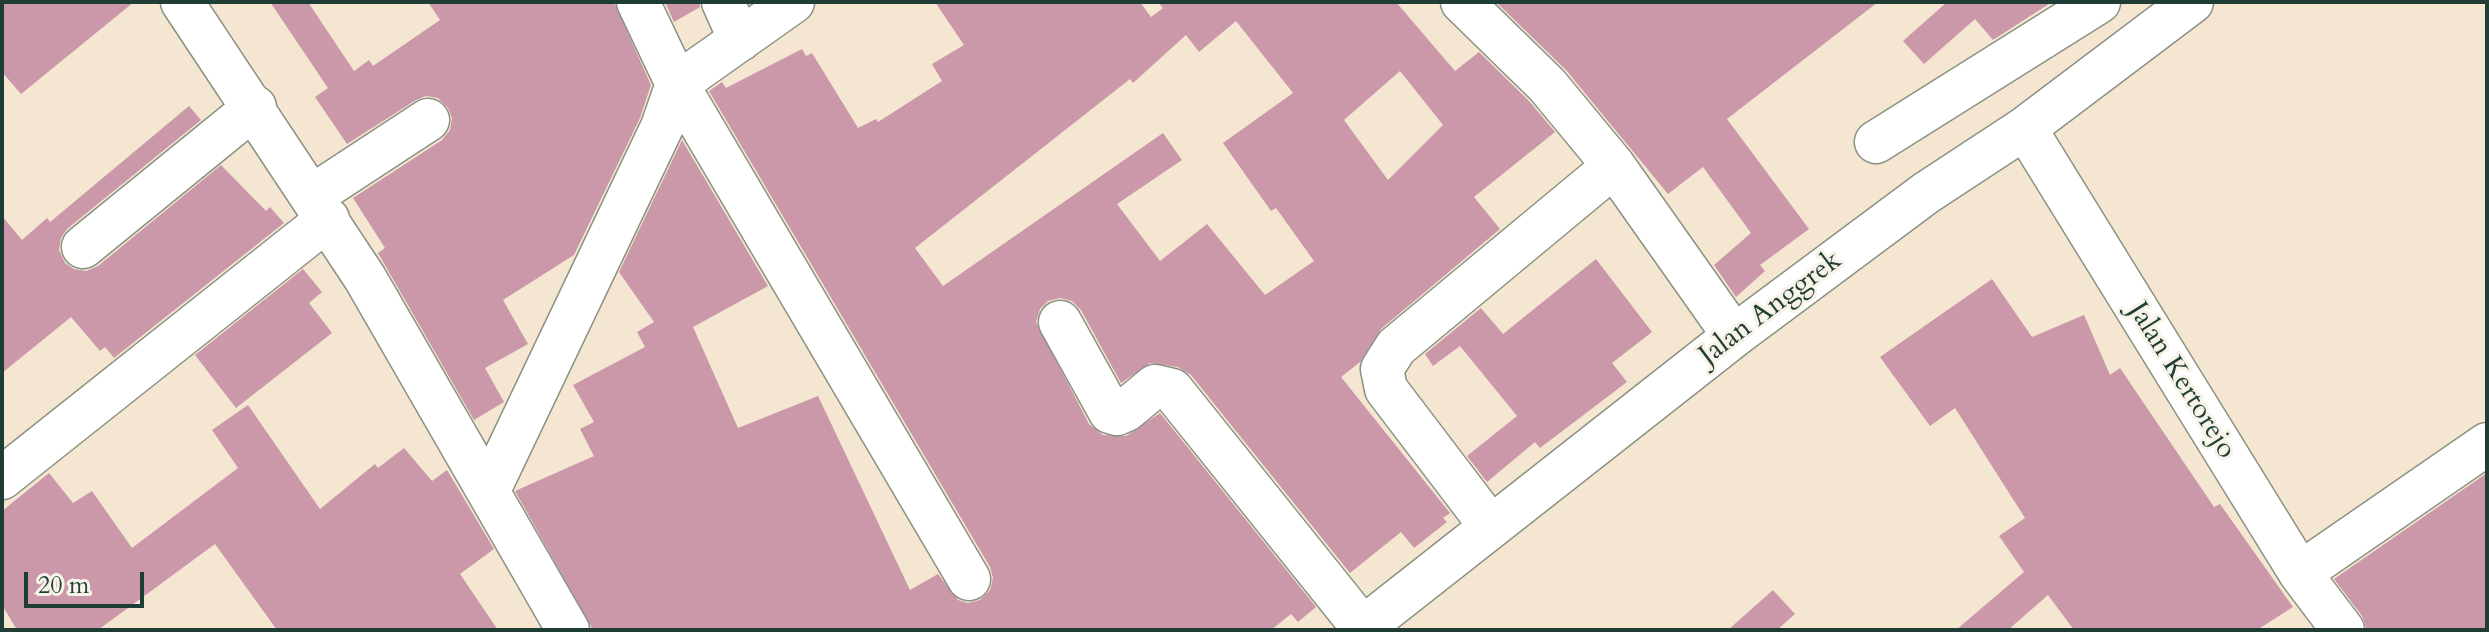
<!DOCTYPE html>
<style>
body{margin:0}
#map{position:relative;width:2489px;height:632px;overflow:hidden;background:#f4e6d1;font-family:Cardo,serif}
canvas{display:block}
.frame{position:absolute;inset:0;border:4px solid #1f3d34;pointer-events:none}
.scale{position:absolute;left:24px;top:572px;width:120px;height:36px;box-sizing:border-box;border:4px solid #1f3d34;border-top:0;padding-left:10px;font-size:24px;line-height:28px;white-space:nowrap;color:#1f3d34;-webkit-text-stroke:6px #f7f3e8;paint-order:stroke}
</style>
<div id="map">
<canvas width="2489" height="632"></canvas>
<div class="frame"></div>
<div class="scale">20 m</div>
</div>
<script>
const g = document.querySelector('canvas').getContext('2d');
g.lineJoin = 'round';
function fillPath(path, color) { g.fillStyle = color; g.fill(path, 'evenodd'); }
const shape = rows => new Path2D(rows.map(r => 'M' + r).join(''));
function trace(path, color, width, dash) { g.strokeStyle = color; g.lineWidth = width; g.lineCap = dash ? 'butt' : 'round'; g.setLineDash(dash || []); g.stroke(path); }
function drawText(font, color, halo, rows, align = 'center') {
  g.font = font + ' Cardo,serif'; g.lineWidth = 6; g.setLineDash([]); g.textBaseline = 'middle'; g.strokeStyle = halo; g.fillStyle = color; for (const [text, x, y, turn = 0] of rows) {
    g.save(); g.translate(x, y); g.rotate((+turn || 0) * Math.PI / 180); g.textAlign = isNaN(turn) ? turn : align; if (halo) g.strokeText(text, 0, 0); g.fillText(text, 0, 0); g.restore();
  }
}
const building = shape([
 [2,2,134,2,21,94,2,72],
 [270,2,308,2,354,71,369,60,373,66,440,20,428,2,614,2,651,85,640,118,574,255,503,300,528,344,485,368,504,402,474,420,378,253,385,248,353,198,442,140,450,130,452,118,448,108,438,98,426,96,416,100,347,144,315,97,328,88],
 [665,2,699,2,700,7,674,22],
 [935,2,1140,2,1151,17,1163,8,1158,2,1396,2,1455,71,1479,52,1529,101,1555,132,1474,197,1500,229,1381,329,1360,362,1341,377,1450,513,1443,518,1447,522,1414,548,1401,532,1350,573,1191,375,1178,367,1150,363,1121,383,1081,310,1072,301,1060,298,1048,301,1040,309,1036,322,1089,424,1103,435,1126,436,1160,413,1316,607,1298,622,1291,614,1271,630,593,630,515,491,594,456,580,429,594,422,573,385,645,347,637,332,654,322,619,272,682,140,768,286,693,327,738,428,818,396,910,590,938,574,958,600,968,603,980,600,990,590,993,578,990,567,709,91,722,82,726,88,802,49,806,56,812,53,858,128,876,119,878,122,942,81,932,64,964,45],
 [1236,21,1293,93,1223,143,1271,211,1276,208,1314,261,1265,295,1207,224,1160,261,1117,204,1182,160,1163,133,943,286,915,248,1130,79,1133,83,1186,35,1199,52],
 [1400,71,1443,125,1388,180,1344,120],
 [1496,2,1878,2,1727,119,1809,229,1760,265,1765,271,1736,297,1714,265,1751,233,1703,167,1668,194,1566,70],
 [1947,2,2052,2,1993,40,1975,19,1924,64,1903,41],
 [189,106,201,120,67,229,61,238,59,250,65,263,74,269,86,271,98,266,221,165,266,211,270,207,284,223,114,358,105,347,100,351,71,317,2,373,2,216,22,240,47,218,50,222],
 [1596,259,1652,332,1612,363,1627,382,1540,448,1535,442,1487,482,1467,456,1517,416,1460,346,1433,366,1425,354,1481,308,1503,334],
 [303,269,322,292,309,303,332,333,236,408,195,355],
 [1992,279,2032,337,2084,315,2110,375,2120,368,2214,507,2220,504,2293,607,2257,630,2074,630,2048,595,2008,630,1956,630,2024,572,1999,536,2025,518,1955,408,1930,426,1880,357],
 [248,405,320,509,375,464,378,468,404,448,432,481,447,470,494,549,460,574,498,630,277,630,215,544,98,630,17,630,2,605,2,511,49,473,73,503,92,491,132,548,238,468,212,430],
 [2487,473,2487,630,2367,630,2362,616,2334,579],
 [1773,590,1795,614,1777,630,1728,630]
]);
const minor = shape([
 [182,2,365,278,568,630],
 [638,2,677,84,969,579],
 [723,2,740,40],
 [1462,2,1547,85,1614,166,1734,336],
 [2025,128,2300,573,2343,630],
 [1876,142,2099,2],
 [312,196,428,120],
 [83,247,255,107],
 [1060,322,1110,412,1117,414,1126,410,1155,386,1172,390,1363,628],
 [2,478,328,219],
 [490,488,662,127,677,84,793,2],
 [1491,527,1386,389,1382,369,1396,347,1614,166],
 [2300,573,2487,444],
 [1360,630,1734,336,1926,193,2025,128,2192,2]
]);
const streetNames = [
 ["Jalan Anggrek",1771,309,-37],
 ["Jalan Kertorejo",2181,381,58]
];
fillPath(building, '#cb98aa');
trace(minor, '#8a9282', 45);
trace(minor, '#fff', 42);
drawText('28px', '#1f3d34', '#f7f3e8', streetNames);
</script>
